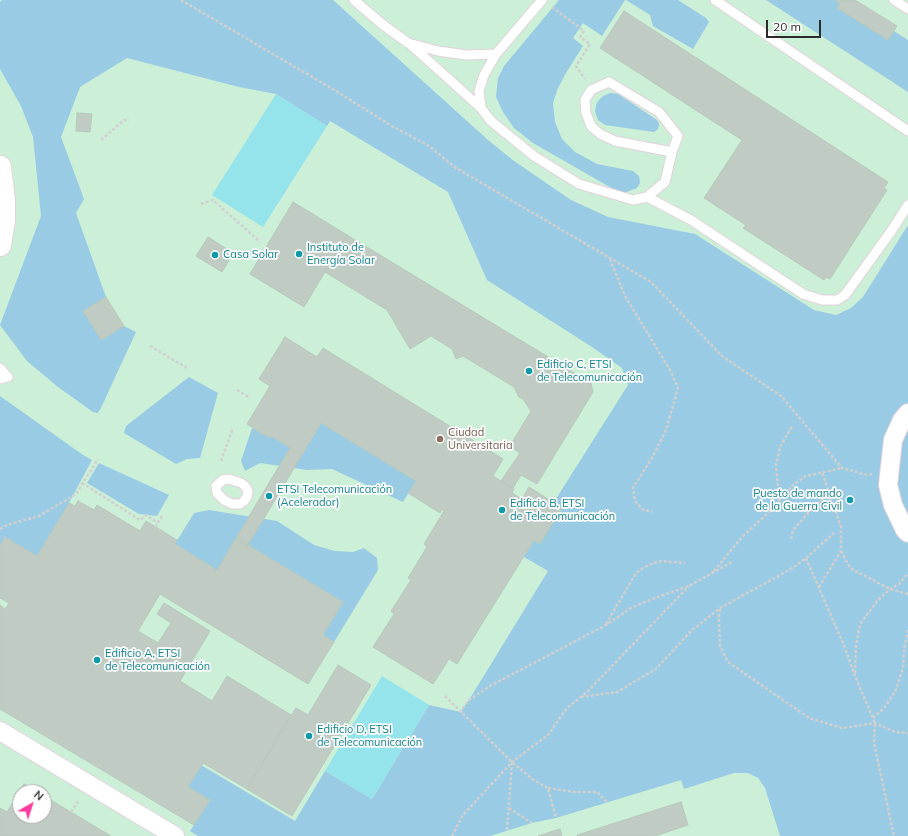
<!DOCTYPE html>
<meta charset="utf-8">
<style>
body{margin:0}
#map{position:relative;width:908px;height:836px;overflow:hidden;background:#ddede1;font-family:Mulish,sans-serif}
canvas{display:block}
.north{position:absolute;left:12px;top:784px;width:40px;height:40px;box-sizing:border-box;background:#fff;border:1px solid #aaa;border-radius:50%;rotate:39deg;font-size:11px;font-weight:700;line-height:16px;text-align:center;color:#2b2b2b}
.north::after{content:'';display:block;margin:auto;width:14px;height:18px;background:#fc3c9f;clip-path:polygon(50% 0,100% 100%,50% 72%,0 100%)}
.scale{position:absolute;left:766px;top:20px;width:55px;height:18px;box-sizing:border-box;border:2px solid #2b2b2b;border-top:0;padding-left:5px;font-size:12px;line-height:14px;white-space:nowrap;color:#2b2b2b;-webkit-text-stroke:3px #fff;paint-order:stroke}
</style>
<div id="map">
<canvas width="908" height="836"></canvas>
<div class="north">N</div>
<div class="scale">20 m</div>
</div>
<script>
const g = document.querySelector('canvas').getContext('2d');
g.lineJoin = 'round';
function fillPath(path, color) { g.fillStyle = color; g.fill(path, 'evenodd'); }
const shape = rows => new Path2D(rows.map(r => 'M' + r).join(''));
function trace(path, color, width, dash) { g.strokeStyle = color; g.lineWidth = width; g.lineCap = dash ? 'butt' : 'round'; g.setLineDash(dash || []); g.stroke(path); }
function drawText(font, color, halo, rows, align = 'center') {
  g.font = font + ' Mulish,sans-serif'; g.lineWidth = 3.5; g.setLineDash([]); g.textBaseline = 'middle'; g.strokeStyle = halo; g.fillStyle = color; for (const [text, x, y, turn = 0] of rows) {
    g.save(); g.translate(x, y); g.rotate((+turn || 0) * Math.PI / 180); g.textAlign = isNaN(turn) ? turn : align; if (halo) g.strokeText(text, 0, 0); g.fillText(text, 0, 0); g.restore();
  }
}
const education = shape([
 [0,0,908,0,908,836,0,836],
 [20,792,44,792,44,816,20,816]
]);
const green = shape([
 [2,0,333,0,488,140,514,161,571,200,608,217,695,234,814,310,836,315,851,308,863,297,908,225,908,836,780,836,765,788,758,778,748,773,734,773,684,789,681,780,556,818,532,823,490,836,198,836,190,831,210,800,188,787,201,765,295,821,325,771,372,799,429,705,461,712,462,709,469,700,548,571,524,557,534,540,540,544,562,508,554,502,628,385,622,368,592,347,487,280,448,192,330,121,327,126,276,94,239,87,127,58,80,87,61,137,84,199,76,213,106,297,84,311,101,340,124,326,136,332,100,410,97,413,93,412,58,387,27,361,0,325,41,216,33,137,21,106,0,69,0,2],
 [559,0,625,0,602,36,583,23,573,38,583,46,566,73,558,88,553,103,555,122,562,139,575,152,597,164,633,171,639,176,640,183,637,188,629,191,624,193,615,190,533,143,514,128,503,112,496,97,498,78,504,66],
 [626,0,678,0,706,18,709,22,693,49,653,26,650,15],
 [766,0,835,0,888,39,894,31,908,40,908,92],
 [610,93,618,94,657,120,659,124,658,129,654,132,605,125,598,120,595,111,597,102,603,96],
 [189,377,218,393,200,458,187,459,176,464,124,433,126,426],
 [0,396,83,455,92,460,69,503,37,556,5,537,0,546],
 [321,423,416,481,403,502,332,469,307,470,260,463,245,471,241,461,252,428,269,438,271,436,302,455],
 [99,463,169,495,157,516,139,514,87,483],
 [209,510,277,521,314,545,335,551,353,552,364,548,377,558,378,570,334,642,323,635,343,602,236,538,217,570,175,544,194,513]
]);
const pitch = shape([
 [276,94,327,126,263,227,212,195],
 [382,676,429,705,372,799,325,771]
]);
const building = shape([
 [835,0,855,0,897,26,888,40,837,8,840,3,835,0],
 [624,11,888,182,884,188,887,190,830,279,826,277,824,280,743,228,746,225,704,198,742,140,600,48,624,11],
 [77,113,92,114,90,132,76,131,77,113],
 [293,202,347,235,304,307,250,274,293,202],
 [347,235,591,383,593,392,537,484,521,475,513,488,501,481,520,453,510,446,531,411,523,399,519,397,514,387,463,356,456,359,452,349,431,336,410,349,387,310,325,272,347,235],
 [208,237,233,253,222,272,196,256,208,237],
 [106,297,124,326,101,340,83,311,106,297],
 [285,337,317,357,323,348,503,459,493,476,514,489,512,493,522,499,529,487,562,508,540,544,534,540,457,664,449,659,433,684,373,647,394,614,391,611,411,580,408,578,427,547,424,544,444,511,442,509,440,513,408,493,416,481,321,423,302,455,271,436,269,438,247,424,270,386,259,379,285,337],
 [290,448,302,455,248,545,236,538,290,448],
 [78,501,94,510,97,505,140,531,146,521,177,540,175,544,217,570,236,538,343,602,323,635,334,642,308,684,160,594,138,631,158,643,171,623,157,614,164,603,210,631,180,681,212,701,227,676,291,715,247,789,203,763,188,787,210,800,194,825,0,709,0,605,5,609,9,603,0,598,0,546,5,537,37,556,69,503,75,506,78,501],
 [338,665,371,685,292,816,247,789,296,708,308,715,338,665],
 [24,784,38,792,20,792,20,816,44,816,44,796,111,836,0,836,0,808,7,812,24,784],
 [681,802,688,825,655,836,578,836,577,835,681,802],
 [560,829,562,836,538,836,560,829]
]);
const path = shape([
 [181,0,336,91,392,126,429,146,456,168,651,282,722,356,781,396,842,468,867,475,872,474],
 [552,7,584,31,580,37,590,44,576,66,585,79],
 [101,140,124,120,129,120],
 [201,204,213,200,260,242],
 [610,259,625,296,670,370,678,388,666,430,652,458,633,488,635,501,642,509,652,512],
 [150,346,187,368],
 [237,390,249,397],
 [221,461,233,428],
 [82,483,140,520,146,515,158,523],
 [779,501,776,465,780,447,792,426],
 [155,527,162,516],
 [0,529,7,525,39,516,76,494,98,459],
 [791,539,793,530,815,505,830,494],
 [841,551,850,568,890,589,908,594],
 [806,558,845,648,855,676,875,723,874,743,894,836],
 [714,571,742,537,770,511,794,484,806,476,842,468],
 [819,587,841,551,841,527,822,472],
 [720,609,719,619,720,646,728,662,809,718,842,728,875,723,895,732,908,733],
 [606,624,636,573,643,568,651,564,661,561,685,563],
 [855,673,856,646,860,624,878,600,890,589,899,584,908,573],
 [445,696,512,762,532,779,548,788,556,818],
 [581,697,617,692,656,669,691,631,720,608,791,569,806,558,834,533],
 [461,713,462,709,469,700,490,686,606,625,631,608,652,599,689,586,732,562],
 [873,718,884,708,895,692,903,668,904,651,908,630],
 [548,788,575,792,597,792,607,802],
 [509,808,532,823],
 [71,812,79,800],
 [507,830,512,763],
 [452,836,463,815,512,762,548,735,567,708,588,691,689,586]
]);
const lane = shape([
 [354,0,382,24,408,43,438,51,466,55,496,54,542,0],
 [715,0,908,131],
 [894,0,908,9],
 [411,45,481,108],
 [496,54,484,75,479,91,481,108,491,121,534,156,579,184,633,200,647,197,691,220,803,294,822,300,837,300,845,295,892,230,908,205],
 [609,82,659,112,678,136,672,152,615,141,600,134,591,126,586,113,585,100,591,90,609,82],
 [647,197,665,182,672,152],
 [0,368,8,377,0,379],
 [229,479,241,483,245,486,248,491,247,497,244,501,240,504,232,504,224,500,217,493,216,486,223,480,229,479]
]);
const street = shape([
 [908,413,902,420,893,440,888,485,893,505,905,530,908,533],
 [0,731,175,836]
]);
const secondary = shape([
 [0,167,4,200,4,220,0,245]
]);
const markers = [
 [299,254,4,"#0f9aa8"],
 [215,255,4,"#0f9aa8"],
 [529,371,4,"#0f9aa8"],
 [440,439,4,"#8d6e63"],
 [269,496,4,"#0f9aa8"],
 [850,500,4,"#0f9aa8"],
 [502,510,4,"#0f9aa8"],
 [97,660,4,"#0f9aa8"],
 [309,736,4,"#0f9aa8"]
];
const cultureNames = [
 ["Instituto de",307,248],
 ["Energía Solar",307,261],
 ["Casa Solar",223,255],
 ["Edificio C, ETSI",537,365],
 ["de Telecomunicación",537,378],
 ["ETSI Telecomunicación",277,490],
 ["(Acelerador)",277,503],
 ["Puesto de mando",842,494,"right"],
 ["de la Guerra Civil",842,507,"right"],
 ["Edificio B, ETSI",510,504],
 ["de Telecomunicación",510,517],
 ["Edificio A, ETSI",105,654],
 ["de Telecomunicación",105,667],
 ["Edificio D, ETSI",317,730],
 ["de Telecomunicación",317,743]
];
const educationNames = [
 ["Ciudad",448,433],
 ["Universitaria",448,446]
];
fillPath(education, '#ccefd8');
fillPath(green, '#99cbe4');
fillPath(pitch, '#95e3eb');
fillPath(building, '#c0ccc3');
trace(building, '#b7c9bc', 1);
trace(lane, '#e4d2db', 11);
trace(street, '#e4d2db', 20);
trace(secondary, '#e4d2db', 24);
trace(path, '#d0d0d0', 2.5, [3, 2]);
trace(lane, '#fff', 9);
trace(street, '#fff', 18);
trace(secondary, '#fff', 22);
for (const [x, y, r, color] of markers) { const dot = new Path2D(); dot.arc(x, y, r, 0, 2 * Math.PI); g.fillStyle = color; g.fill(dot); trace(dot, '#fff', 1.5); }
drawText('11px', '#0d838f', '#fff', cultureNames, 'left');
drawText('11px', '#785e54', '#fff', educationNames, 'left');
</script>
